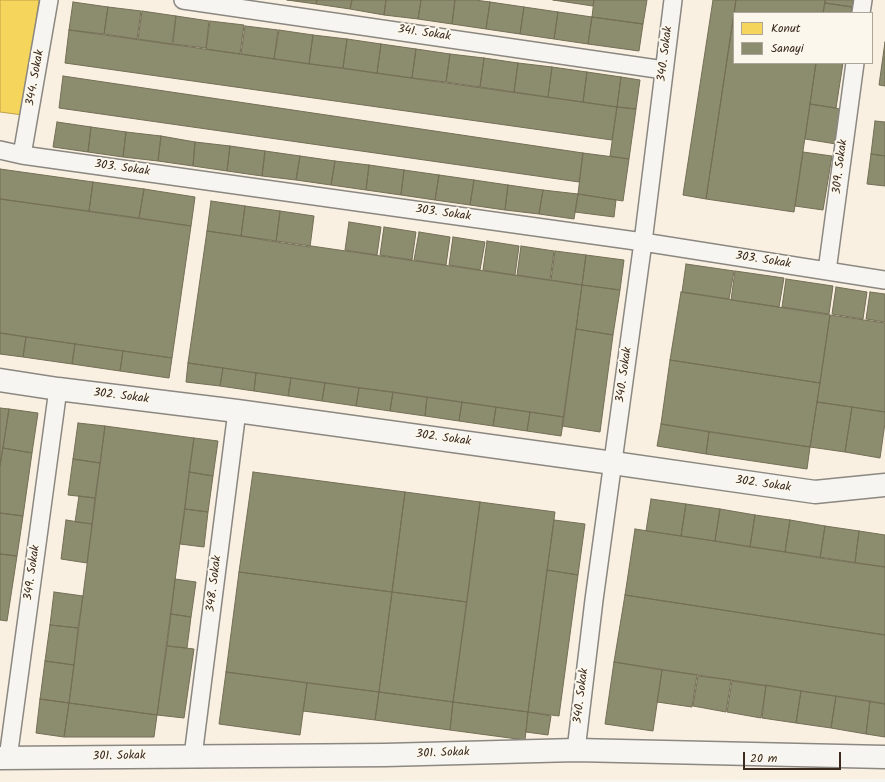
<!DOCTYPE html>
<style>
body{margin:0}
#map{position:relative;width:885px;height:782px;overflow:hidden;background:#f8f6f0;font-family:Kalam,sans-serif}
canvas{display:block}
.legend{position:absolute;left:733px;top:12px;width:140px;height:52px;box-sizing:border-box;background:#fbf7ec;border:1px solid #aea59a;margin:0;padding:5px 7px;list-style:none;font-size:12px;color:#3b2a1e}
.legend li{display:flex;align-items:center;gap:8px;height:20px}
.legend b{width:20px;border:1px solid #aea59a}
.scale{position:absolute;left:743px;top:752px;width:98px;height:18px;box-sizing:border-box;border:2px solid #3b2a1e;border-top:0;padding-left:5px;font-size:12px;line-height:14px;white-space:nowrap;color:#3b2a1e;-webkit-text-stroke:3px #fbf7ec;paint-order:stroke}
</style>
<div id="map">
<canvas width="885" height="782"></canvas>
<ul class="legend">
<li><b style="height:11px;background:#f6d55c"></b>Konut</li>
<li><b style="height:11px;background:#8c8c6e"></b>Sanayi</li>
</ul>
<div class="scale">20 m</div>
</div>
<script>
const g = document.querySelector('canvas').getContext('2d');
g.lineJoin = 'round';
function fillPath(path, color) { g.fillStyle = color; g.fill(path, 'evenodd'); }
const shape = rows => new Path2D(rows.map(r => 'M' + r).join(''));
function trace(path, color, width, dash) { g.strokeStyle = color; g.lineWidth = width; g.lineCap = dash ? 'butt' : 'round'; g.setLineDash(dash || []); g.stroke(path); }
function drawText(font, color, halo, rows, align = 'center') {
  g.font = font + ' Kalam,sans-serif'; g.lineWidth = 4; g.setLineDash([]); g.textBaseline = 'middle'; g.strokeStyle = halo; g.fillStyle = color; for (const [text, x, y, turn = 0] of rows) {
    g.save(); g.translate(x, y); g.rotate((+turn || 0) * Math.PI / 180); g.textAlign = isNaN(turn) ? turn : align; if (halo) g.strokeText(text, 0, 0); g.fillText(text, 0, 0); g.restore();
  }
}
const built = shape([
 [0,0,885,0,885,779,0,782],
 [734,13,872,13,872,63,734,63]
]);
const homes = shape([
 [0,0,39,0,23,115,0,112,0,0]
]);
const industry = shape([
 [287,0,317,0,316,4,287,0],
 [317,0,352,0,350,9,316,4,317,0],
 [352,0,386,0,384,15,350,9,352,0],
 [386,0,421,0,418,19,384,15,386,0],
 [421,0,455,0,452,24,418,19,421,0],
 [455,0,475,0,490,2,486,29,452,24,455,0],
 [553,0,594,0,593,6,553,0],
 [594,0,647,0,643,24,592,17,594,0],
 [713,0,736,0,706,199,683,195,713,0],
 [736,0,825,0,823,13,734,13,734,63,816,63,794,212,706,199,736,0],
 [825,0,853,0,852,7,825,3,825,0],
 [73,2,108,7,104,34,69,30,73,2],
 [490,2,524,7,520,34,486,29,490,2],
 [825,3,852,7,851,13,823,13,825,3],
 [108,7,141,11,137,39,104,34,108,7],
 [524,7,558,12,554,39,520,34,524,7],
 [142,11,176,16,172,44,138,39,142,11],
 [558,12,592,17,588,44,554,39,558,12],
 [176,16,209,21,206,48,173,44,176,16],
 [592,17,643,24,639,51,588,44,592,17],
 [210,21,244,25,240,54,206,49,210,21],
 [245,26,278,30,274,59,241,54,245,26],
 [69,30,617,107,612,140,65,63,69,30],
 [279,30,313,35,309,64,274,59,279,30],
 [313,35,347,39,343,68,309,64,313,35],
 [347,39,381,44,377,73,343,68,347,39],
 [885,42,885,86,879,85,885,42],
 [381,44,416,49,412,78,377,73,381,44],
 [416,49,450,54,446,82,412,78,416,49],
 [450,54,484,58,480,87,446,82,450,54],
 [484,58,518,63,514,92,480,87,484,58],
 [518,63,552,67,548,97,514,92,518,63],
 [816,63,843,63,836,108,810,104,816,63],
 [552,67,587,72,583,102,548,97,552,67],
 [587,72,621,77,617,107,583,102,587,72],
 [63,76,583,153,579,182,59,108,63,76],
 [621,77,640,80,636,109,617,107,621,77],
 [810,104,841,109,836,144,805,139,810,104],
 [617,107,636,109,629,159,610,156,617,107],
 [875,121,885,122,885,156,871,154,875,121],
 [57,122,91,127,88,152,53,147,57,122],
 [91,127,126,132,123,157,88,152,91,127],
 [126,132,161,136,158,161,123,157,126,132],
 [161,136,195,142,193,166,158,161,161,136],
 [195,142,230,146,227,171,193,166,195,142],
 [230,146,265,151,262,176,227,171,230,146],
 [265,151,300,156,296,180,262,176,265,151],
 [803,152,832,156,823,210,795,206,803,152],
 [583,153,629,159,623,201,578,194,583,153],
 [871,154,885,156,885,186,867,184,871,154],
 [300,156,335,161,331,185,296,180,300,156],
 [335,161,369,165,366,190,331,185,335,161],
 [369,165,404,170,401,195,366,190,369,165],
 [0,169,93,182,89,211,0,199,0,169],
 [404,170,439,175,435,200,401,195,404,170],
 [439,175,474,180,470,205,435,200,439,175],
 [474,180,508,185,505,210,470,205,474,180],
 [93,182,144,189,139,218,89,211,93,182],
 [508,185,543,190,539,214,505,210,508,185],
 [144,189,195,197,191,226,139,218,144,189],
 [543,190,578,194,574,219,539,214,543,190],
 [578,194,616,200,614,217,575,212,578,194],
 [0,199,191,226,172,358,0,333,0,199],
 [211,201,245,206,241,236,207,231,211,201],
 [245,206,280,211,276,242,241,236,245,206],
 [280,211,314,216,310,247,276,242,280,211],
 [349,222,381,227,377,255,345,250,349,222],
 [384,227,416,232,412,260,380,255,384,227],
 [207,231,582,285,564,417,188,363,207,231],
 [419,232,450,237,446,265,414,260,419,232],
 [453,237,485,242,480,270,449,265,453,237],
 [487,241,519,246,515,275,483,270,487,241],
 [521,246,554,251,550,280,517,275,521,246],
 [555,251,586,255,582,285,551,280,555,251],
 [586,255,624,260,620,290,582,285,586,255],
 [686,264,734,271,729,299,682,292,686,264],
 [735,271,784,278,779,307,731,300,735,271],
 [786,279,833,286,829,314,782,307,786,279],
 [582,285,620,290,613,335,576,329,582,285],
 [836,287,867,292,863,319,832,314,836,287],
 [681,292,830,315,820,383,670,360,681,292],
 [870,292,885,294,885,322,866,319,870,292],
 [830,315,885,323,885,412,817,402,830,315],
 [576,329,613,335,600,432,562,426,576,329],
 [0,333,26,337,23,357,0,354,0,333],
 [26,337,75,344,72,364,23,357,26,337],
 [75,344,123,351,120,371,72,364,75,344],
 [123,351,172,358,169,378,120,371,123,351],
 [670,360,820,383,810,447,661,424,670,360],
 [188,363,223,368,220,386,186,382,188,363],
 [223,368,256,373,254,391,220,386,223,368],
 [256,373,291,378,288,396,254,391,256,373],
 [291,378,325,383,322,401,288,396,291,378],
 [325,383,359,388,356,406,322,401,325,383],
 [359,388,393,392,390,411,356,406,359,388],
 [393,392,427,397,425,416,390,411,393,392],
 [427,397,462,402,459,421,425,416,427,397],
 [462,402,496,407,493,426,459,421,462,402],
 [817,402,852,407,845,452,810,447,817,402],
 [496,407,530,412,527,431,493,426,496,407],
 [852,407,885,412,885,423,880,458,845,452,852,407],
 [0,408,9,409,0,466,0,408],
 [9,409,38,413,32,453,3,448,9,409],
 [530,412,564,417,561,436,527,431,530,412],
 [78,423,105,426,100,463,73,459,78,423],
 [661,424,709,432,706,454,657,446,661,424],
 [105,426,194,438,157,715,69,703,105,426],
 [709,432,810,447,807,469,706,454,709,432],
 [194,438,218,441,213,476,189,472,194,438],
 [3,448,32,453,23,516,0,513,0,466,3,448],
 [73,459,100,463,95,498,68,495,73,459],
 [189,472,213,476,208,512,185,509,189,472],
 [253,472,405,492,392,592,239,572,253,472],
 [405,492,480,502,467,602,392,592,405,492],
 [79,496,95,498,92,524,75,522,79,496],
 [651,499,686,504,681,536,646,531,651,499],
 [480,502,555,512,528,712,453,702,480,502],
 [686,504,720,509,715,541,681,536,686,504],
 [185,509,208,512,204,547,180,544,185,509],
 [720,509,755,515,750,547,715,541,720,509],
 [0,513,23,516,17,556,0,554,0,513],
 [755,515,790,520,785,552,750,547,755,515],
 [66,520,92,524,87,563,61,559,66,520],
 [554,520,585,524,578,575,547,570,554,520],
 [790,520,825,526,820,558,785,552,790,520],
 [825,526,859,531,855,563,820,558,825,526],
 [635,529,885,567,885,635,625,595,635,529],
 [859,531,885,535,885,567,855,563,859,531],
 [0,554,17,556,7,621,0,620,0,554],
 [547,570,578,575,559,716,528,712,547,570],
 [239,572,392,592,379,692,226,672,239,572],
 [175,579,196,582,191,617,171,614,175,579],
 [54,592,83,596,78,628,50,625,54,592],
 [392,592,467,602,453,702,379,692,392,592],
 [625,595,885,635,885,704,614,662,625,595],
 [171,614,191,617,187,648,167,646,171,614],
 [50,625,78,628,74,665,45,661,50,625],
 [167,646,194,649,184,718,157,715,167,646],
 [45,661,74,665,69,703,40,699,45,661],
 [614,662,662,670,653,731,605,724,614,662],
 [662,670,697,675,692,707,657,702,662,670],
 [226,672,307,683,300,735,219,724,226,672],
 [698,676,731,680,726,712,693,706,698,676],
 [732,681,766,686,761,718,727,712,732,681],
 [307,683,379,692,375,720,303,711,307,683],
 [766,685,801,691,796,723,762,718,766,685],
 [801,691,836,696,831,728,796,723,801,691],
 [379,692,453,702,450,730,375,720,379,692],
 [836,696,870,701,866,734,831,728,836,696],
 [40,699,69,703,64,737,36,733,40,699],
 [870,701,885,704,885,737,866,734,870,701],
 [453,702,528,712,525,740,450,730,453,702],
 [69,703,157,715,154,737,64,737,69,703],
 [528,712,551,716,548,735,526,732,528,712]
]);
const service = shape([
 [183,0,664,70],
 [861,13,863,0],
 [0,150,22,155,643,242,885,280],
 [22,155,49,0],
 [827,271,855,63],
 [576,750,594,600,643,242,673,0],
 [193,756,237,411],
 [8,758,58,389]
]);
const tertiary = shape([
 [0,380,58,389,237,411,613,463,815,492,885,485],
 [0,758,385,755,576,750,885,757]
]);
const streetNames = [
 ["341. Sokak",424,34,8],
 ["340. Sokak",666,54,-83],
 ["344. Sokak",36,78,-80],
 ["309. Sokak",841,167,-83],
 ["303. Sokak",122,169,8],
 ["303. Sokak",443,214,8],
 ["303. Sokak",763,261,9],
 ["340. Sokak",625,375,-82],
 ["302. Sokak",121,397,7],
 ["302. Sokak",443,439,8],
 ["302. Sokak",763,485,8],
 ["349. Sokak",33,573,-82],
 ["348. Sokak",215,584,-83],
 ["340. Sokak",582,696,-83],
 ["301. Sokak",443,754,-2],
 ["301. Sokak",119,757,-1]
];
fillPath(built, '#f9f0e2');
fillPath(homes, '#f6d55c');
trace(homes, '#bea249', 1);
fillPath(industry, '#8c8c6e');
trace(industry, '#746f56', 1);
trace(service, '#8b8781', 20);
trace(tertiary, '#8b8781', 25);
trace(service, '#f6f5f1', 17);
trace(tertiary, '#f6f5f1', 22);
drawText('12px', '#3b2a1e', '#fbf7ec', streetNames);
</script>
